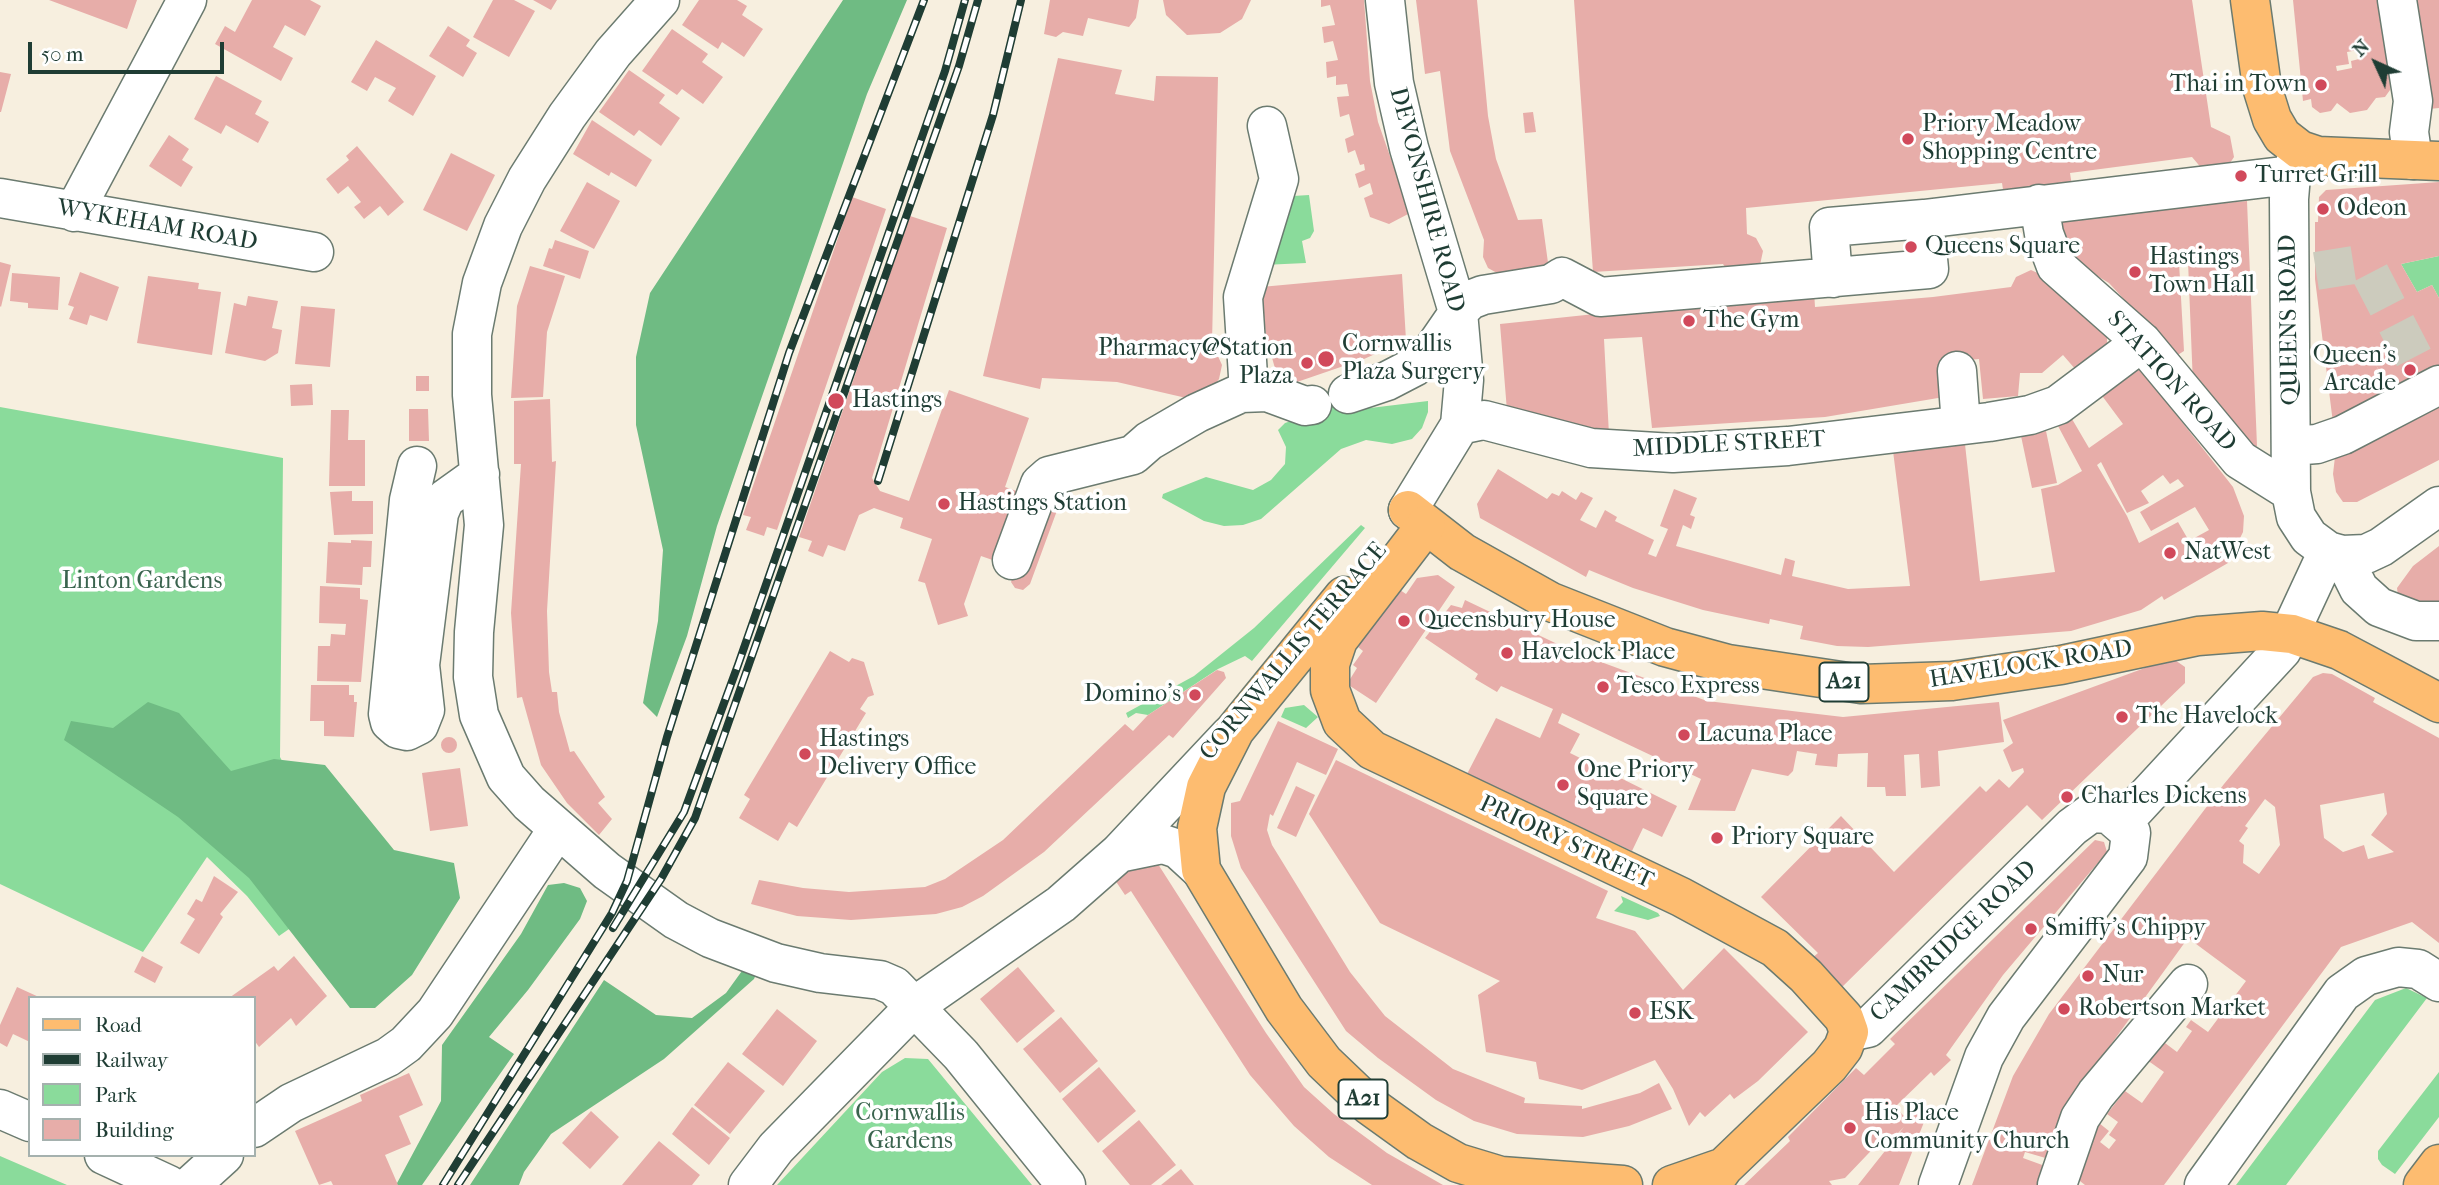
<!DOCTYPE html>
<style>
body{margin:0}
#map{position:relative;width:2439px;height:1185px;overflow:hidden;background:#f7efdf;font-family:"IM FELL French Canon",serif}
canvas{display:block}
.legend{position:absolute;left:28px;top:996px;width:228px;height:161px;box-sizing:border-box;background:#fff;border:2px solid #a5b1ae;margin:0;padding:9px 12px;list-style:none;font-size:21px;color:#1f3d34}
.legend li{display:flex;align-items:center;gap:14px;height:35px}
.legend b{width:35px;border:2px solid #a5b1ae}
.north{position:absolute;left:2341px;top:28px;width:70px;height:70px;-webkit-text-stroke:5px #fff;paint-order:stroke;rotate:315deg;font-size:19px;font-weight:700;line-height:28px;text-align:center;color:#1f3d34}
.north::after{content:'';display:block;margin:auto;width:24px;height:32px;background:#1f3d34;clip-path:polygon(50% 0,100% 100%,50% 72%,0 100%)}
.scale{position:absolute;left:28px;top:42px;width:196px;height:32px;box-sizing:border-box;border:4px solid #1f3d34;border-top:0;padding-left:9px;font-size:21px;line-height:24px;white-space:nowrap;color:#1f3d34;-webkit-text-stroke:5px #fff;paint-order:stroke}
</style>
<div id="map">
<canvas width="2439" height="1185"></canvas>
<ul class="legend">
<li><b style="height:9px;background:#fdbc70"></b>Road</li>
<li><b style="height:9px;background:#1f3d34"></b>Railway</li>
<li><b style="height:19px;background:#8adb9b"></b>Park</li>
<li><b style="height:19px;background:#e7ada9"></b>Building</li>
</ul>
<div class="north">N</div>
<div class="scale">50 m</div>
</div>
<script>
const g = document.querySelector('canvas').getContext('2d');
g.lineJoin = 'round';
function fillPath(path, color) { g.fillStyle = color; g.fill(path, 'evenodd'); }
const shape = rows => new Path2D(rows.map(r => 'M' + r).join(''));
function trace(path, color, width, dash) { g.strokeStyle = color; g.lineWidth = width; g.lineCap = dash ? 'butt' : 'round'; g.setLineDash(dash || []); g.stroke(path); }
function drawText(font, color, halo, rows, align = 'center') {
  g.font = font + ' "IM FELL French Canon",serif'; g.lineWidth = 7; g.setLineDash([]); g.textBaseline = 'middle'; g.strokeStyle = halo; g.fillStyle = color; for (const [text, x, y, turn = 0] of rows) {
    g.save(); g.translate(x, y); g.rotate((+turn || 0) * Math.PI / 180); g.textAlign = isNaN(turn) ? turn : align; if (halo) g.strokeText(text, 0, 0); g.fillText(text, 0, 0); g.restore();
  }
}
const green = shape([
 [1309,195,1314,231,1310,238,1302,241,1306,263,1263,265,1293,196],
 [2439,256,2439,298,2432,285,2417,292,2401,264],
 [1359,398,1362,409,1428,401,1428,412,1422,428,1412,439,1392,444,1366,440,1341,449,1261,519,1243,525,1224,526,1204,521,1162,498,1163,494,1206,477,1253,490,1271,480,1285,464,1286,447,1278,430,1285,423],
 [0,407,283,458,280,757,299,794,335,897,279,936,247,896,207,857,143,952,0,884],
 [1361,525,1365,528,1252,661,1245,656,1218,669,1148,715,1136,713,1128,718,1126,713,1194,676,1254,628],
 [1304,705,1318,717,1306,728,1281,717,1285,708],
 [1621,896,1658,913,1660,916,1648,920,1614,911,1623,902],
 [2406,988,2427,998,2286,1185,2236,1185,2375,1000],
 [905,1058,928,1059,1032,1185,777,1185,882,1072],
 [2439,1072,2439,1117,2395,1174,2382,1165,2378,1159,2378,1151],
 [0,1156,67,1185,0,1185]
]);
const forest = shape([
 [843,0,907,0,867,94,717,526,687,636,657,717,643,703,658,621,663,550,636,425,636,357,650,293],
 [148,702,179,713,231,771,274,759,325,765,394,850,454,863,460,898,412,975,375,1008,350,1008,249,878,178,817,64,740,71,721,113,728],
 [564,883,580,888,587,901,580,919,528,990,489,1037,514,1054,422,1185,396,1185,441,1101,442,1045,521,934,548,885],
 [747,964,760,965,754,979,664,1059,551,1134,524,1172,519,1185,470,1185,604,980,656,1015,692,1018,726,993]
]);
const building = shape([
 [49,0,137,0,127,29],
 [252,0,310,0,321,6,305,36,285,25,273,47,293,58,281,81,215,44,225,26,235,32],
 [493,0,514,0,535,11,509,57,473,37],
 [533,0,557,0,551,10],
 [699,0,737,0,747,6,742,15,763,29,744,57,722,42,718,49,682,25],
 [1050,0,1139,0,1136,18,1129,27,1088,18,1083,36,1063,32,1056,37,1044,34],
 [1163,0,1251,0,1242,19,1220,33,1187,35,1166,15],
 [1321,0,1364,0,1370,81,1378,122,1410,213,1389,224,1370,217,1364,198,1373,194,1370,183,1359,188,1355,174,1365,170,1364,164,1360,165,1355,150,1348,153,1345,139,1354,135,1349,114,1340,117,1337,97,1349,96,1347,84,1336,85,1336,76,1327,78,1326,62,1338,60,1333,41,1324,43,1322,27,1335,25,1330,5,1321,7],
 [1416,0,1477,0,1488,116,1496,159,1518,220,1542,219,1549,270,1497,273,1488,268,1483,257,1484,240,1450,151,1440,71,1425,74],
 [1574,0,2192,0,2211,127,2230,136,2234,157,2230,163,2203,170,2192,157,2070,173,2072,186,2004,196,2002,183,1746,208,1747,234,1756,238,1763,251,1760,265,1725,267,1723,264,1593,272],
 [2293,0,2379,0,2395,83,2390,84,2390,90,2385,97,2376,98,2367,110,2350,113,2337,103,2331,111,2320,113,2312,107,2311,99,2303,101],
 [2358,50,2359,59,2351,61,2352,68,2337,71,2336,66,2349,64,2347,52],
 [2413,0,2439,0,2439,108,2429,109],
 [448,26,470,40,466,46,477,53,463,77,429,56],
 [672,29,708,54,702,62,723,77,703,104,682,89,677,95,642,71],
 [376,40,436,76,413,116,388,101,396,88,375,77,367,91,351,82],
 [1058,58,1122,70,1115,94,1154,101,1156,76,1218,77,1212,343,1222,365,1219,379,1209,392,1195,400,1117,382,1042,378,1040,389,983,376],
 [629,70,665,95,659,103,680,118,661,146,639,130,634,136,599,112],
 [0,72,11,74,1,112,0,112],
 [216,76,262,101,255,114,269,122,258,143,226,125,221,134,194,119],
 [1533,112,1536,132,1525,133,1523,113],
 [592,120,652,160,636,187,611,172,609,176,573,154],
 [169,135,189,149,182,160,193,167,181,187,149,166],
 [357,146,404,202,388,216,380,206,364,219,354,207,361,202,348,186,338,194,326,179,349,160,346,156],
 [451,153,495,175,467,231,423,210],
 [587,182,620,201,594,249,560,231],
 [2439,182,2439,256,2401,264,2417,292,2432,285,2439,298,2439,375,2395,396,2376,365,2394,400,2333,423,2315,279,2315,222,2318,222,2319,197,2326,190],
 [852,197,886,209,777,530,767,527,764,536,746,530,751,517,743,515],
 [2247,201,2257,446,2244,447,2193,385,2188,261,2179,262,2184,351,2176,356,2109,283,2069,259,2059,218],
 [910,216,947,228,872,478,880,491,909,501,949,390,1029,418,1005,487,1028,495,1004,564,981,556,964,604,968,616,938,625,925,583,918,581,932,539,900,528,903,518,874,508,859,515,845,551,828,545,823,557,808,551,812,541,799,537],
 [555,240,589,251,580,279,543,266,549,248,552,249],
 [0,262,11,265,1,307,0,306],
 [530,266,565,276,547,332,543,397,511,398,517,306],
 [2031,270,2046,277,2107,335,2107,344,2076,370,2063,355,2042,373,2020,373,2018,396,1983,399,1979,359,1938,363,1944,397,1825,417,1652,428,1642,337,1604,339,1609,435,1507,411,1500,324,1814,291,1815,307,1933,297,2011,287,2016,277],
 [80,272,119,287,107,321,90,315,87,325,69,319,74,307,68,305],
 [12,273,60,277,58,310,28,308,28,303,10,301],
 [1402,274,1406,340,1364,359,1297,382,1285,380,1276,372,1266,336,1261,287],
 [148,276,199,283,198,289,221,292,212,355,137,343],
 [248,296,278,301,272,328,282,330,278,353,265,361,225,353,234,303,246,306],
 [301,306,335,309,330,367,295,364],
 [2132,368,2142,371,2233,487,2244,516,2243,532,2228,563,2164,600,2162,596,2141,610,2071,631,1868,647,1837,646,1800,639,1803,626,1770,619,1769,624,1703,610,1633,588,1589,570,1586,577,1480,518,1477,504,1498,469,1547,499,1552,493,1559,496,1562,491,1576,500,1581,492,1593,498,1580,520,1596,528,1605,510,1617,517,1615,521,1654,540,1648,554,1656,557,1668,529,1660,526,1674,489,1697,498,1690,515,1695,517,1691,529,1683,525,1676,546,1781,575,1785,558,1795,561,1792,576,1848,589,1910,586,1892,443,1964,435,1980,581,2055,572,2041,489,2058,485,2082,471,2058,426,2072,419,2089,448,2123,424,2100,393],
 [2101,462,2127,513,2149,503,2141,491,2163,475,2170,484,2178,479,2184,486,2140,512,2151,531,2195,507,2209,530,2189,541,2178,522,2139,543,2127,516,2097,465],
 [416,376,429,376,429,391,416,391],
 [312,384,313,405,291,406,290,385],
 [2439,397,2439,460,2357,502,2343,502,2336,492,2333,474,2336,448],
 [550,399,552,462,556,461,547,611,549,672,552,692,557,692,559,712,570,752,574,751,605,797,598,803,612,819,599,835,567,803,541,765,522,697,517,698,511,613,521,464,514,464,514,401],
 [409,409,428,409,429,441,409,441],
 [331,410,349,410,348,440,365,440,365,486,329,486],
 [2046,431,2057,483,2032,488,2021,436],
 [1059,486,1062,497,1030,584,1023,590,1015,588,1011,582,1042,488],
 [352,491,352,501,373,501,373,534,334,535,330,492],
 [351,540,372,541,371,567,363,567,362,585,326,583,328,542,351,543],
 [2439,546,2439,609,2398,596,2397,588,2413,566],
 [1438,575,1455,587,1376,703,1347,684,1357,668,1353,665,1363,651,1358,647,1397,588,1406,594,1417,578],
 [320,586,360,588,360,599,368,600,361,682,317,681,318,646,330,646,331,634,345,635,346,624,319,623],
 [1465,600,1572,651,1568,658,1577,662,1582,655,1707,701,1843,717,1999,702,2004,742,1938,751,1940,786,1921,788,1919,754,1904,755,1906,796,1886,796,1885,787,1867,787,1868,753,1838,754,1837,767,1815,765,1817,754,1797,751,1793,771,1788,776,1752,769,1735,811,1688,810,1701,779,1562,713,1558,723,1580,734,1570,753,1677,806,1662,837,1643,828,1632,851,1467,774,1496,718,1540,738,1553,709,1501,686,1497,692,1475,679,1478,674,1425,638,1451,605,1462,608],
 [830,651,849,662,852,658,864,662,874,695,868,697,860,709,866,713,797,827,789,822,778,841,739,818,750,799,744,795],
 [2172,658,2185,667,2185,683,2042,820,2027,805,1840,989,1811,959,1818,953,1761,897,1841,816,1894,872,1980,786,1986,792,1999,779,2009,788,2024,772,2023,768,2012,772,2003,750,2013,743,2003,720],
 [1217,670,1224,672,1226,678,1173,738,1169,735,1044,852,983,896,962,907,936,914,851,920,797,916,751,904,759,880,803,888,849,892,925,887,945,879,1003,840,1125,724,1133,731,1148,715],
 [2323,673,2332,674,2375,698,2373,702,2439,738,2439,943,2412,922,2341,947,2164,1185,2085,1185,2071,1174,2094,1119,2109,1131,2100,1142,2109,1149,2116,1140,2109,1135,2118,1122,2107,1114,2125,1091,2142,1103,2164,1072,2147,1060,2161,1040,2177,1052,2192,1031,2186,1027,2191,1020,2208,1032,2246,981,2188,938,2091,1072,2049,1159,2025,1152,2023,1158,2045,1166,2038,1185,1972,1185,2013,1076,2049,1014,2224,784,2313,677],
 [2384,793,2387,814,2371,835,2394,852,2368,859,2364,845,2343,852,2324,838,2320,805],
 [2265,799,2275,807,2280,845,2259,874,2243,863,2244,845,2239,841,2248,828,2245,826],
 [2165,919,2180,932,2174,939,2159,927],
 [311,685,349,685,349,695,354,695,354,702,357,702,354,737,324,736,324,721,310,721],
 [1278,721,1338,749,1326,775,1297,762,1273,816,1270,814,1267,830,1272,845,1350,972,1385,1016,1453,1069,1525,1098,1524,1103,1582,1106,1582,1109,1640,1093,1659,1083,1672,1109,1629,1126,1583,1137,1517,1134,1474,1121,1436,1100,1378,1058,1346,1031,1241,868,1231,836,1231,803,1240,801],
 '441 745a8 8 0 1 1 16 0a8 8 0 1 1-16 0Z',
 [1336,760,1608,891,1596,918,1635,931,1683,990,1724,948,1808,1032,1758,1081,1734,1099,1730,1094,1705,1117,1700,1112,1689,1126,1673,1089,1655,1060,1582,1090,1539,1079,1536,1062,1486,1052,1478,995,1500,981,1380,923,1309,814],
 [460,768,468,826,430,831,422,773],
 [1296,786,1315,795,1296,837,1277,828],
 [2095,840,2104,842,2107,852,2003,975,1946,1055,1951,1060,1934,1076,1931,1072,1895,1107,1909,1121,1920,1108,1930,1107,1899,1185,1858,1185,1904,1127,1892,1139,1887,1134,1845,1178,1829,1181,1832,1185,1744,1185,1790,1141,1788,1137,1856,1068,1864,1075,1895,1044,1890,1039],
 [1149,850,1266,1033,1304,1087,1334,1114,1387,1153,1443,1185,1372,1185,1329,1157,1294,1126,1250,1075,1131,891,1125,895,1113,877],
 [214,876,238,892,220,914,223,917,199,954,180,943,195,919,187,914,196,899,202,902],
 [142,956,163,967,155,983,134,972],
 [294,956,327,996,296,1026,291,1018,259,1047,254,1040,254,998,229,998,274,966,278,971],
 [1018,967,1055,1011,1017,1043,980,999],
 [17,987,41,998,30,998,30,1042,13,1034,7,1047,0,1043,0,1025],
 [777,1009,817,1041,783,1086,742,1054],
 [1061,1017,1098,1061,1060,1093,1023,1049],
 [728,1062,765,1091,730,1134,694,1105],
 [1099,1067,1136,1111,1098,1143,1062,1099],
 [409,1073,423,1105,399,1116,411,1144,385,1155,398,1185,333,1185,331,1181,319,1185,295,1131,362,1101,360,1095],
 [692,1107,730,1138,709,1165,672,1134],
 [591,1111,619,1137,590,1169,562,1143],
 [1139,1120,1176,1165,1151,1185,1130,1185,1102,1151],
 [659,1141,700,1175,692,1185,622,1185],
 [1181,1169,1194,1185,1161,1185]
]);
const minorTunnel = shape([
 [2316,271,2354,265,2369,271,2426,381]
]);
const minor = shape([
 [660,0,613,53,567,116,527,179,503,226,482,283,472,334,472,395,484,525,474,632,473,677,479,715,506,777,529,803,607,871,676,920,710,938,776,963,820,973,880,980,894,986,961,1055,1066,1185],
 [1385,0,1394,83,1409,148,1458,312,1464,380,1460,425,1408,510],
 [2397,0,2413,101,2409,132,2413,160],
 [2299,152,2291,175,2289,199,2291,492,2296,517,2309,537,2328,551,2342,555,2366,554,2381,547,2439,506],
 [0,198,314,252],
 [2039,204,2044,234,2056,266,2142,342,2240,460,2291,492],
 [74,212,187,0],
 [1833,278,1829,227,1924,219],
 [1957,371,1961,425],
 [1249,392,1243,297,1279,179,1267,126],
 [1348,394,1387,381,1414,367,1430,354,1461,309,1470,300,1483,295,1551,284,1562,277,1600,297,1929,269,1924,219,2291,175],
 [1460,425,1484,420,1591,448,1673,453,1788,446,1989,422,2030,415,2058,405,2142,342],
 [2291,446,2317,444,2343,435,2439,385],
 [417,466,409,500,388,714,390,722,398,729,407,731,419,725,425,710,420,665,439,513,445,499,480,474],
 [2342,555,2359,589,2379,607,2416,621,2439,621],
 [1012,560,1040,484,1049,476,1133,455,1149,441,1197,413,1241,393,1267,392,1305,406,1312,405],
 [2122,823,2282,650,2328,551],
 [1119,853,1163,844,1178,849,1201,870],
 [1849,1032,1868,1028,2072,827,2091,813,2109,814,2131,833,2128,857,2006,1017,1984,1057,1938,1185],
 [0,1109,30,1122],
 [254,1128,291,1103,388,1057,406,1044,435,1013,557,830],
 [104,1155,169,1185],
 [191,1185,224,1155],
 [748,1185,776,1148,916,1005,1061,904,1119,853,1230,735],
 [2057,1185,2080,1118,2096,1094,2188,984],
 [2204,1185,2342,993,2366,976,2398,967,2418,969,2439,982]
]);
const major = shape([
 [2250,0,2262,87,2272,119,2282,136,2300,150,2318,156,2439,161],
 [1408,510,1462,552,1551,602,1665,647,1728,664,1861,684,1952,681,2061,665,2198,636,2262,631,2292,634,2339,650,2439,703]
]);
const highway = shape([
 [1426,525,1338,640,1330,664,1330,690,1342,722,1372,750,1681,897,1775,948,1806,976,1844,1018,1849,1032,1843,1048,1829,1066,1724,1167,1711,1185],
 [1344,596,1235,730,1206,787,1197,828,1201,870,1284,1009,1324,1062,1369,1105,1419,1141,1458,1163,1501,1176,1623,1185],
 [1672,1185,1724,1167],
 [2423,1185,2439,1164]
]);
const rail = shape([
 [878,481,993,115,1021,0],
 [613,928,684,812,738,665,945,71,965,0],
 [443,1185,612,913,627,881,667,737,789,353,924,0],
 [458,1185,661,879,695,818,959,66,978,0]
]);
const markers = [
 [2321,85,7,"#d1495b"],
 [1908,139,7,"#d1495b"],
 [2241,176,7,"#d1495b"],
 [2323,209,7,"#d1495b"],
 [1911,247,7,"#d1495b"],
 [2135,272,7,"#d1495b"],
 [1689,321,7,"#d1495b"],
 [1326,359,9,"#d1495b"],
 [1307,363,7,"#d1495b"],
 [2410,370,7,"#d1495b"],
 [836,401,9,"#d1495b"],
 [944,504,7,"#d1495b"],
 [2170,553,7,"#d1495b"],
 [1404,621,7,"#d1495b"],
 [1507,653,7,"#d1495b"],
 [1603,687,7,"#d1495b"],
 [1195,695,7,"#d1495b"],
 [2122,717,7,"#d1495b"],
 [1684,735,7,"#d1495b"],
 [805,754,7,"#d1495b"],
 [1563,785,7,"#d1495b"],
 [2067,797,7,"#d1495b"],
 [1717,838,7,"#d1495b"],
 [2031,929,7,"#d1495b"],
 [2088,976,7,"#d1495b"],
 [2064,1009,7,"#d1495b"],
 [1635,1013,7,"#d1495b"],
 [1850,1128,7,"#d1495b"]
];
const shields = [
 [1844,682,49],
 [1363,1099,49]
];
const shieldNames = [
 ["A21",1844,682],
 ["A21",1363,1099]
];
const poiNames = [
 ["Thai in Town",2307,85,"right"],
 ["Priory Meadow",1922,125],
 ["Shopping Centre",1922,153],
 ["Turret Grill",2255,176],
 ["Odeon",2337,209],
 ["Queens Square",1925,247],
 ["Hastings",2149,258],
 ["Town Hall",2149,286],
 ["The Gym",1703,321],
 ["Cornwallis",1342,345],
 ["Plaza Surgery",1342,373],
 ["Pharmacy@Station",1293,349,"right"],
 ["Plaza",1293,377,"right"],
 ["Queen's",2396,356,"right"],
 ["Arcade",2396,384,"right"],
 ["Hastings",852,401],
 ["Hastings Station",958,504],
 ["NatWest",2184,553],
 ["Queensbury House",1418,621],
 ["Havelock Place",1521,653],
 ["Tesco Express",1617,687],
 ["Domino's",1181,695,"right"],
 ["The Havelock",2136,717],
 ["Lacuna Place",1698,735],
 ["Hastings",819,740],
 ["Delivery Office",819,768],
 ["One Priory",1577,771],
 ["Square",1577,799],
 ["Charles Dickens",2081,797],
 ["Priory Square",1731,838],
 ["Smiffy's Chippy",2045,929],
 ["Nur",2102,976],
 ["Robertson Market",2078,1009],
 ["ESK",1649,1013],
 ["His Place",1864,1114],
 ["Community Church",1864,1142]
];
const streetNames = [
 ["DEVONSHIRE ROAD",1426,200,75],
 ["WYKEHAM ROAD",157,226,10],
 ["QUEENS ROAD",2290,320,-91],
 ["STATION ROAD",2171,382,48],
 ["MIDDLE STREET",1729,445,-3],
 ["CORNWALLIS TERRACE",1294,652,-50],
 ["HAVELOCK ROAD",2031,665,-9],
 ["PRIORY STREET",1566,843,25],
 ["CAMBRIDGE ROAD",1954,942,-44]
];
const parkNames = [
 ["Linton Gardens",142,582],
 ["Cornwallis",910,1114],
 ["Gardens",910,1142]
];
fillPath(green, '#8adb9b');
fillPath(forest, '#6fbb83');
fillPath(building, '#e7ada9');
trace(minorTunnel, '#cccbbd', 38, [38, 19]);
trace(minor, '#6b7b70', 41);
trace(major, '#6b7b70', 41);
trace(highway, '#6b7b70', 41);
trace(minor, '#fff', 38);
trace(major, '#fdbc70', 38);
trace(highway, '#fdbc70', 38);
trace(rail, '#1f3d34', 8);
trace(rail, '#fff', 5, [16]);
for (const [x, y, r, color] of markers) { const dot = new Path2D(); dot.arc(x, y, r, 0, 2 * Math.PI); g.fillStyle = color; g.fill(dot); trace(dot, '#fff', 2.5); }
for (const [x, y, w] of shields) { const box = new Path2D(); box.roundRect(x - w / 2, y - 19.5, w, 39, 5); g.fillStyle = '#fff'; g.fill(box); trace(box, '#1f3d34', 2); }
drawText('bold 23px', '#1f3d34', null, shieldNames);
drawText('24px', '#1f3d34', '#fff', poiNames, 'left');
drawText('24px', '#1f3d34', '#fff', streetNames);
drawText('24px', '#3a644e', '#fff', parkNames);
</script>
